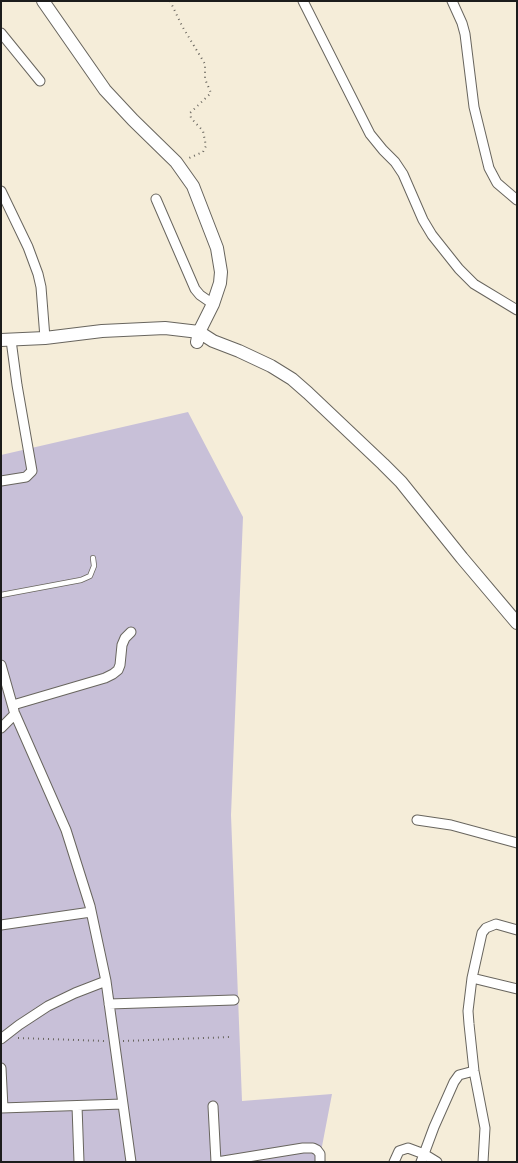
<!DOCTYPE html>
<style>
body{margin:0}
#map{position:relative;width:518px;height:1163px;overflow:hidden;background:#f5edd9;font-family:Caveat,sans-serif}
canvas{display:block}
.frame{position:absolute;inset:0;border:2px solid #1c1c1c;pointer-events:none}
</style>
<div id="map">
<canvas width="518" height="1163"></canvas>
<div class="frame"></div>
</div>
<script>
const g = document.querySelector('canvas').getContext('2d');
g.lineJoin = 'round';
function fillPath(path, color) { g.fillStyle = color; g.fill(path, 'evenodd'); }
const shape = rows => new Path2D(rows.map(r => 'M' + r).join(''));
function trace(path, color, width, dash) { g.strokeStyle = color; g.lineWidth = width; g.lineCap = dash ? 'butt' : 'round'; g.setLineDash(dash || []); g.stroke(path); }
const industrial = shape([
 [188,412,243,517,231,815,242,1101,332,1094,319,1162,1,1162,1,455]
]);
const path = shape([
 [170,1,182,26,205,64,205,79,211,93,190,113,191,118,203,131,206,146,203,152,187,159],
 [18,1038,106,1041],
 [123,1041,231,1037]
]);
const lane = shape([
 [1,595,81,580,90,576,94,566,93,558]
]);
const street = shape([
 [303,1,370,134,383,150,395,162,403,174,423,220,432,235,459,269,474,284,517,310],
 [452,1,462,23,465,34,474,107,489,168,497,183,517,200],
 [1,33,40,81],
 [1,191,28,247,38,274,41,287,45,338],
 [156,199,195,289,200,295,213,304],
 [1,481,26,477,32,471,17,385,11,340],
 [1,665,14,711],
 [13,705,105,678,113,674,118,670,120,665,122,645,125,638,131,632],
 [1,728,15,714,66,830,90,906,106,981],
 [417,820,451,825,517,843],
 [1,925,91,912],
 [472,978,517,989],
 [109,1004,234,1000],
 [1,1039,19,1025,48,1006,75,993,106,981,131,1162],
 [1,1068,3,1108],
 [77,1106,79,1162],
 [213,1106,216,1162],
 [1,1108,123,1104],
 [217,1162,303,1148,313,1148,317,1150,320,1154,320,1162],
 [394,1162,399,1151,408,1148,424,1154,437,1162],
 [421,1162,434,1127,454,1082,459,1075,474,1071],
 [483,1162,485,1128,474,1071,469,1024,468,1011,472,978,482,933,486,928,496,924,517,930]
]);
const secondary = shape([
 [43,1,105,90,133,120,176,162,193,186,217,248,221,272,220,283,213,304,199,332,197,342],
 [1,340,45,338,102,331,165,328,199,332,213,341,239,351,271,366,292,379,308,393,383,464,401,482,462,558,517,623]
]);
fillPath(industrial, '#c8c0d8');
trace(lane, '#68655e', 6);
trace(street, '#68655e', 11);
trace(secondary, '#68655e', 14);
trace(path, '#68655e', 2, [1, 4]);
trace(lane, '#fff', 4.5);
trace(street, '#fff', 9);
trace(secondary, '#fff', 12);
</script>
